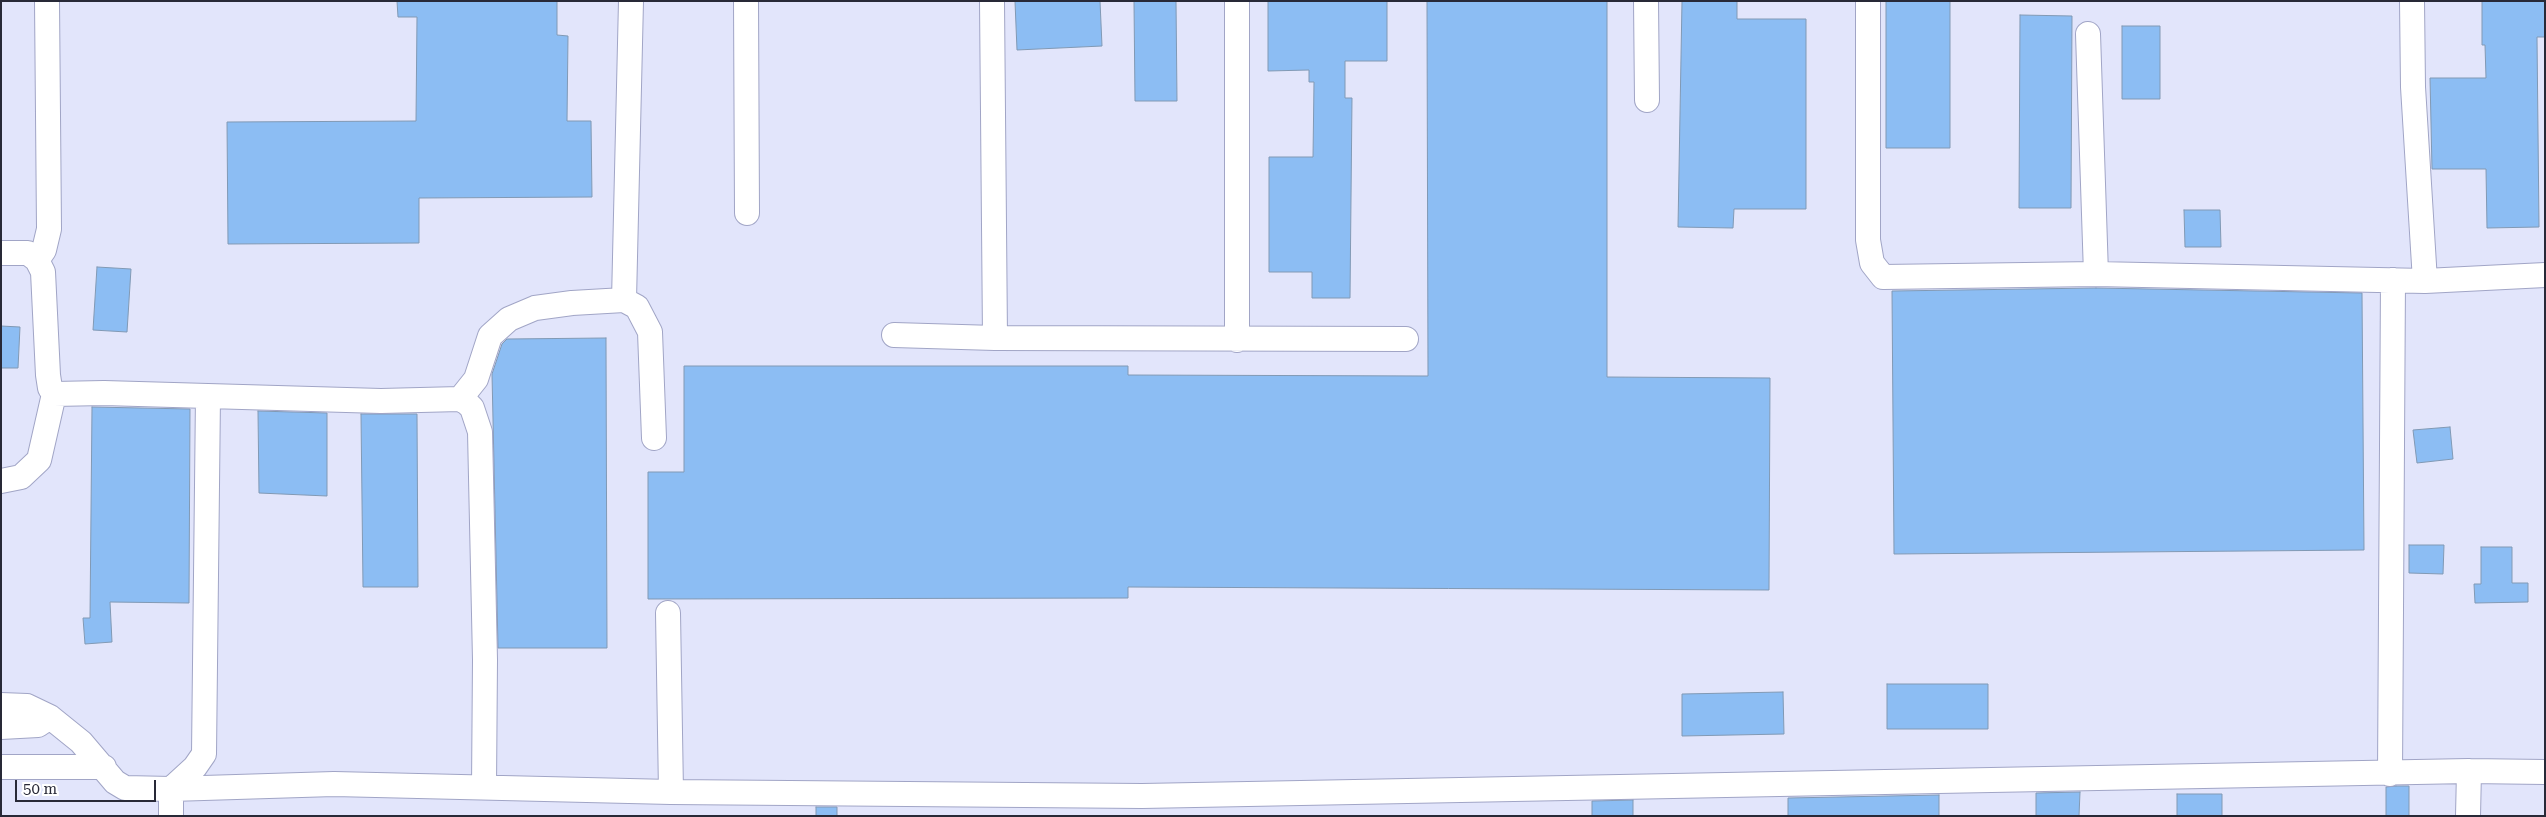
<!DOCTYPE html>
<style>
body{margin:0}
#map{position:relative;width:2546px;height:817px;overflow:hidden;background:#e2e5fb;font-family:"Roboto Serif",serif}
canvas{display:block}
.frame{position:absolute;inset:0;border:2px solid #282937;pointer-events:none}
.scale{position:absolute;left:15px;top:780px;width:141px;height:22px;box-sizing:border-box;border:2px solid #282937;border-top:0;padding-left:6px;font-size:15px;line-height:18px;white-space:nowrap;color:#282937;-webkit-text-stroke:4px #fff;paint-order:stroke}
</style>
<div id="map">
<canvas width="2546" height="817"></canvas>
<div class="frame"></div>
<div class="scale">50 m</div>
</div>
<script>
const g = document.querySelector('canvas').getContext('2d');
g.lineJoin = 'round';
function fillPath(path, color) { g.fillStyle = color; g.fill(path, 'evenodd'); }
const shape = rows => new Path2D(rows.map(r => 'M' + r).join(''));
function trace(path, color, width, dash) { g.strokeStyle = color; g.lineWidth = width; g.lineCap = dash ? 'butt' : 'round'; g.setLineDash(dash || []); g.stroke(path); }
const building = shape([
 [397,1,557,1,557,35,568,36,567,121,591,121,592,197,419,198,419,243,228,244,227,122,416,121,417,17,398,17,397,1],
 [1015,1,1100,1,1102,46,1017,50,1015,1],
 [1134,1,1176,1,1177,101,1135,101,1134,1],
 [1268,1,1387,1,1387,61,1345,61,1345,98,1352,98,1350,298,1312,298,1312,272,1269,272,1269,157,1313,157,1314,82,1309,82,1309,70,1268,71,1268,1],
 [1427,1,1607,1,1607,377,1770,378,1769,590,1128,587,1128,598,648,599,648,472,684,472,684,366,1128,366,1128,375,1428,376,1427,1],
 [1682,1,1737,1,1737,19,1806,19,1806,209,1734,209,1733,228,1678,227,1682,1],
 [1886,1,1950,1,1950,148,1886,148,1886,1],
 [2482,1,2545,1,2545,37,2537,37,2539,227,2487,228,2486,169,2432,169,2430,78,2486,78,2485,45,2482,45,2482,1],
 [2020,15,2072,16,2071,208,2019,208,2020,15],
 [2122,26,2160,26,2160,99,2122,99,2122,26],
 [2184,210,2220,210,2221,247,2185,247,2184,210],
 [97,267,131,269,127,332,93,330,97,267],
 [2096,288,2362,293,2364,550,1894,554,1892,291,2096,288],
 [1,326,20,327,18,368,1,368,1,326],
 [606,338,607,648,498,648,492,374,502,344,507,339,606,338],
 [92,407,190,409,189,603,110,602,112,642,85,644,83,618,90,618,92,407],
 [258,411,327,413,327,496,259,493,258,411],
 [361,414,417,414,418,587,363,587,361,414],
 [2450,427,2453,459,2417,463,2413,430,2450,427],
 [2409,545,2444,545,2443,574,2409,573,2409,545],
 [2481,547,2512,547,2512,583,2528,583,2528,602,2475,603,2474,584,2481,584,2481,547],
 [1887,684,1988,684,1988,729,1887,729,1887,684],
 [1783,692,1784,734,1682,736,1682,694,1783,692],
 [2396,786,2409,786,2409,816,2386,816,2386,787,2396,786],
 [2080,792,2079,816,2036,816,2036,793,2080,792],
 [2177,794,2222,794,2222,816,2177,816,2177,794],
 [1939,795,1939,816,1788,816,1788,798,1939,795],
 [1633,800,1633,816,1592,816,1592,801,1633,800],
 [816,807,837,807,837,816,816,816,816,807]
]);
const minor = shape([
 [746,1,747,213],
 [992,1,995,338],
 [1237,1,1237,340],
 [1646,1,1647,100],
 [1868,1,1868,240,1872,263,1883,277,2096,274,2425,281,2545,275],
 [2412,1,2413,87,2425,281],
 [2088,34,2096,274],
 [1,253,28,253,37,260,43,272,48,375,50,388,54,394,104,393,381,401,460,399,476,379,490,336,509,319,535,308,572,303,624,300,631,1],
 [37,260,44,250,49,229,47,1],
 [624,300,637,307,650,332,654,438],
 [894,335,995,338,1406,339],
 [460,399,467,403,472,408,480,432,485,660,484,787],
 [1,481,21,477,39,460,54,394],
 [668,613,671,792],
 [1,705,27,706,50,717,81,742,115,782,125,788,171,789,334,784,671,792,1142,796,2469,771,2545,772],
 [1,727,38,725,50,717],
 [1,767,104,767],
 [2390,774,2393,280],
 [171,789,195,767,204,754,208,396],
 [171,816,171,789],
 [2468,816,2469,771]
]);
fillPath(building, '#8cbdf3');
trace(building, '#8199b4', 1);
trace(minor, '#a1a5c6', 26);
trace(minor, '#fff', 24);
</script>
